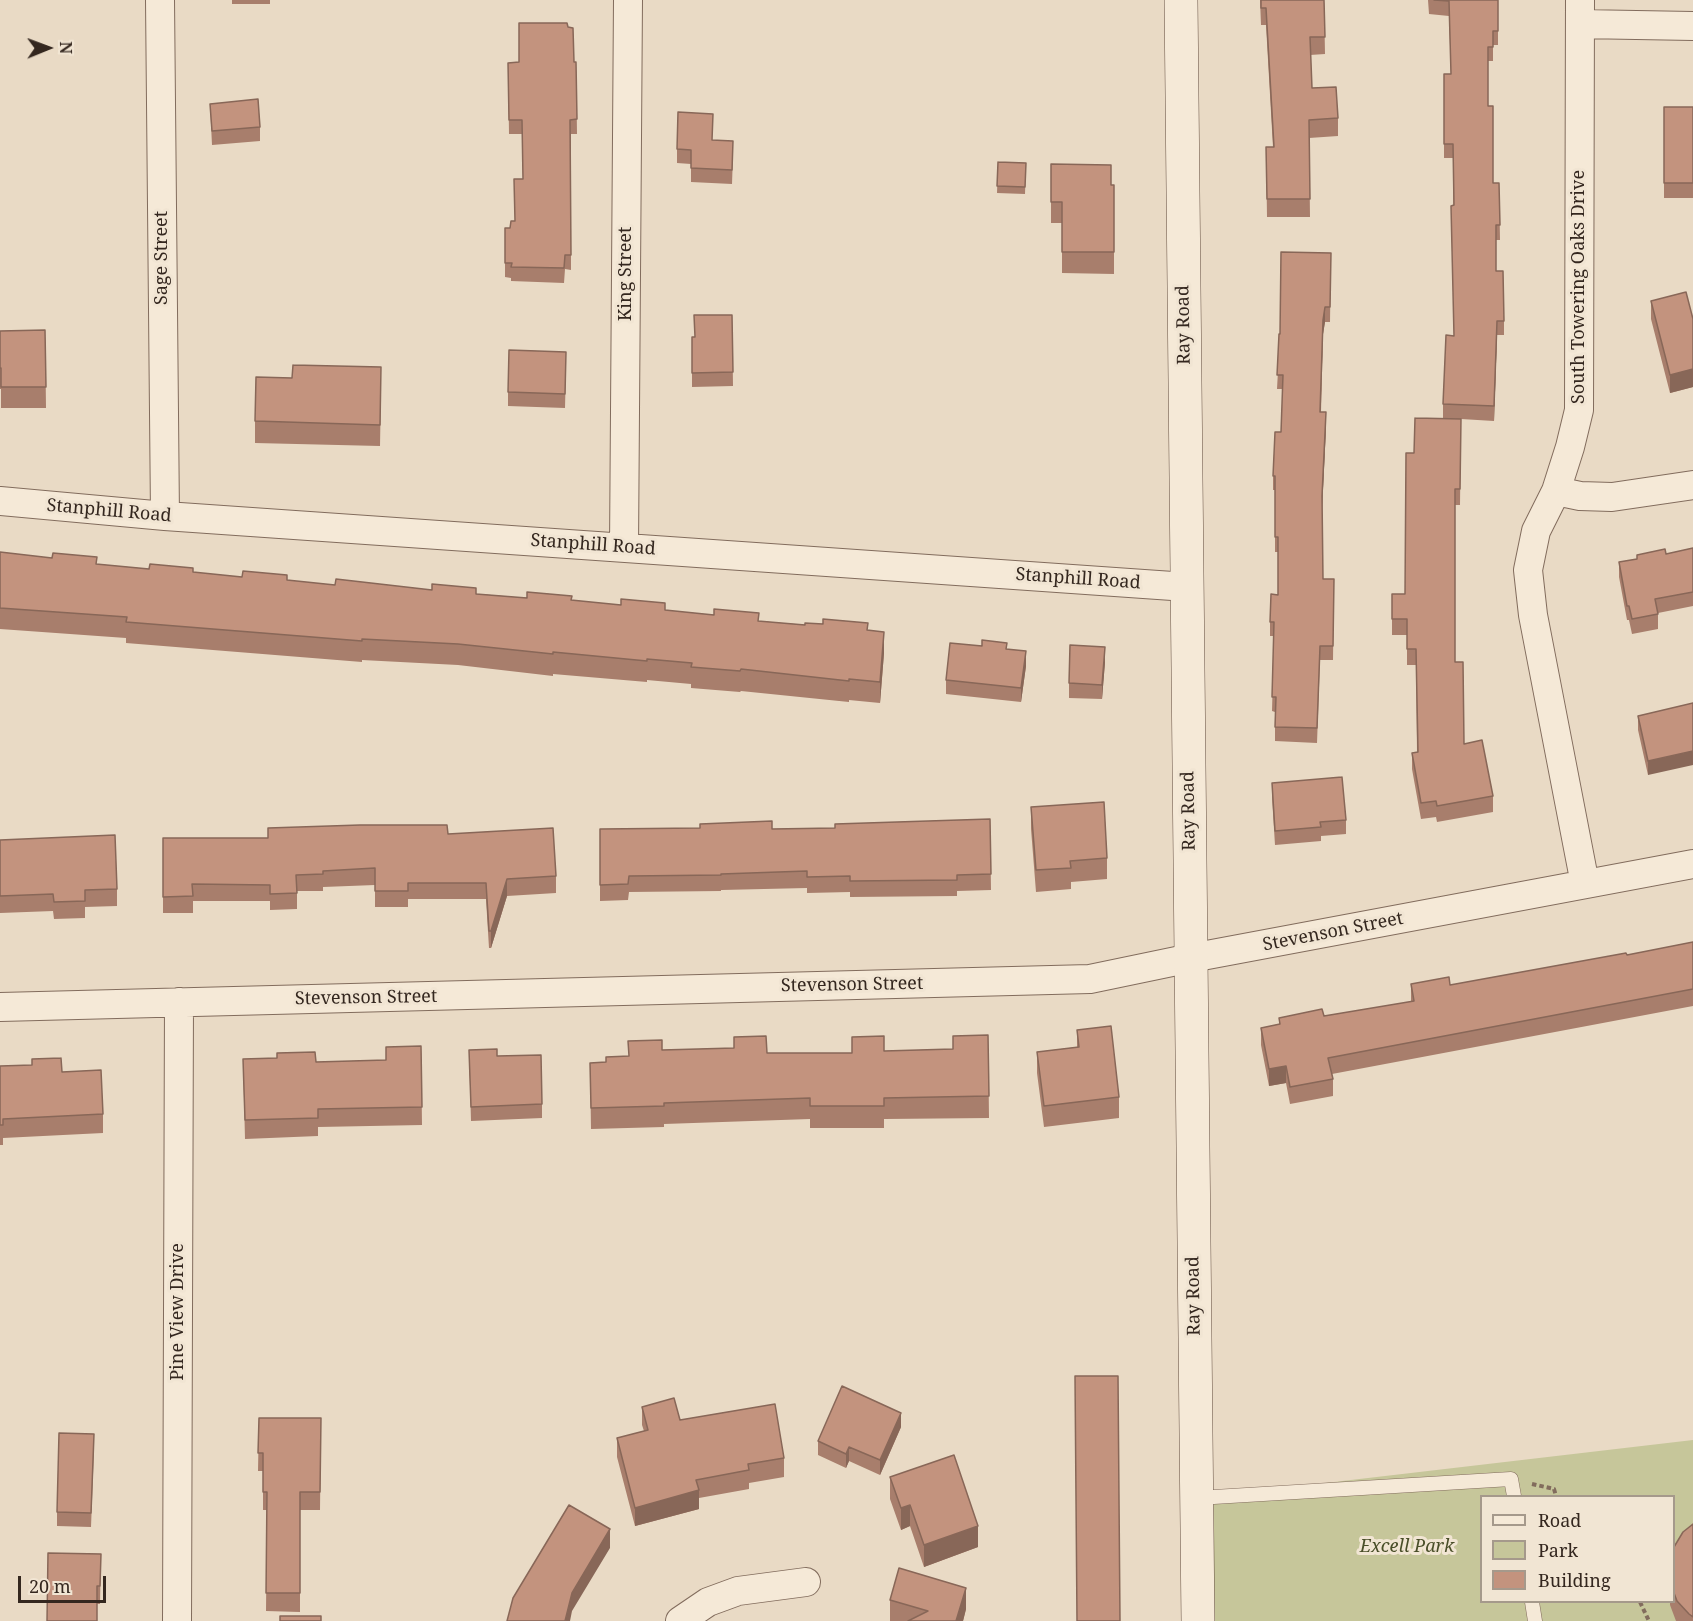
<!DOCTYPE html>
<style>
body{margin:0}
#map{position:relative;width:1693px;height:1621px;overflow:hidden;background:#e9dac5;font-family:"Noto Serif",serif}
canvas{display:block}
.legend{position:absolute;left:1480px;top:1495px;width:195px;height:108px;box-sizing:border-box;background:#f1e5d3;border:2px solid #a5998b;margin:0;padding:8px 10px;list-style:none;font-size:18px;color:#34271f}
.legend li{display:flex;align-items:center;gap:12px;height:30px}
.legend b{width:30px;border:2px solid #a5998b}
.north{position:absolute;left:18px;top:18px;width:60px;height:60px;-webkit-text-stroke:4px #f1e5d3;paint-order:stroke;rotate:89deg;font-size:16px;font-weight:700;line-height:24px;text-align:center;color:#34271f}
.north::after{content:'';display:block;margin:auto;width:21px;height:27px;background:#34271f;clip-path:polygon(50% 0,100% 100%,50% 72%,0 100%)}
.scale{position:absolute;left:18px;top:1576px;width:88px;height:27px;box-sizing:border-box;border:3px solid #34271f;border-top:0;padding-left:8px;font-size:18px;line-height:21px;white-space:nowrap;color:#34271f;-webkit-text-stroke:4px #f1e5d3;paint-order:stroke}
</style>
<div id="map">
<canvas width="1693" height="1621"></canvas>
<ul class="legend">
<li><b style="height:8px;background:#f5e9d7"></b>Road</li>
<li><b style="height:16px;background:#c6c69a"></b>Park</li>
<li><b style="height:16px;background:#c3937e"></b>Building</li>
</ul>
<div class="north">N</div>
<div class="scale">20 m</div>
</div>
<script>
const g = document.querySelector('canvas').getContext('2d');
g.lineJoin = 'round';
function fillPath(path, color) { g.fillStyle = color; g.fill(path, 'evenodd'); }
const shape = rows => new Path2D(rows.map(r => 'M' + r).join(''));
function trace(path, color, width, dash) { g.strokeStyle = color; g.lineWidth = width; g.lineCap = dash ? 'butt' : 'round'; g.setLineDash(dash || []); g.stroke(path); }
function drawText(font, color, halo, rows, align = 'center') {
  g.font = font + ' "Noto Serif",serif'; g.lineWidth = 6; g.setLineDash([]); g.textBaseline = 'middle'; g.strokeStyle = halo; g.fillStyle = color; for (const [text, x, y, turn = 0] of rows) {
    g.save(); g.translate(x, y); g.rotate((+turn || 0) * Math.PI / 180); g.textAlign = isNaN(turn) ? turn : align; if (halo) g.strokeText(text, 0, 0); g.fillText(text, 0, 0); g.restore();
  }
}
const green = shape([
 [1693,1440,1693,1621,1198,1621,1197,1498],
 [1482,1496,1674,1496,1674,1602,1482,1602]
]);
const path = shape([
 [1532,1484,1554,1489,1556,1496],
 [1640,1602,1649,1621]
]);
const lane = shape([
 [1197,1498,1511,1479,1514,1496],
 [1532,1602,1535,1621]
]);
const street = shape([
 [160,0,165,516],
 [1580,0,1579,410,1570,447,1556,491,1536,531,1528,570,1533,615,1585,884],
 [1580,24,1693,26],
 [1556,491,1580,496,1612,497,1693,485],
 [0,501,165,516,1187,587],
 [624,548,628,0],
 [0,1007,1090,979,1191,958,1693,864],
 [177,1621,179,1002],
 [680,1621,708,1602,738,1591,806,1582]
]);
const secondary = shape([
 [1181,0,1198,1621]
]);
const wall = shape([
 [232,0,270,0,270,4,232,4],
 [1260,0,1324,0,1325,54,1310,55,1312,88,1338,118,1338,136,1309,138,1310,217,1267,217,1266,147,1273,147,1266,25,1261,25],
 [1428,0,1498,0,1498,45,1493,45,1493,61,1488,61,1488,106,1493,183,1499,183,1500,240,1496,240,1496,271,1504,321,1504,335,1497,335,1494,421,1461,419,1460,505,1455,505,1455,662,1464,744,1493,796,1493,812,1437,822,1436,817,1421,819,1412,769,1412,753,1417,752,1416,665,1407,665,1407,635,1392,635,1392,594,1405,594,1414,453,1443,418,1443,404,1454,336,1453,158,1444,158,1444,74,1451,74,1449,16,1429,14],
 [568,27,574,62,576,62,577,134,571,134,571,270,565,269,564,283,511,281,511,278,505,277,505,228,510,228,515,221,523,179,522,134,509,134,508,63,519,62],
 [210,104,260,127,260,141,212,145],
 [1664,107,1693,107,1693,198,1664,198],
 [713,140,733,155,732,184,691,182,691,164,677,163,677,149],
 [998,162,1026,163,1025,194,997,193],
 [1051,164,1111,185,1114,185,1114,274,1062,273,1062,223,1051,223],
 [1331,253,1330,322,1325,322,1323,334,1321,412,1326,427,1322,508,1323,579,1334,579,1333,660,1320,660,1317,743,1275,741,1275,712,1272,711,1274,636,1270,636,1270,622,1278,595,1278,552,1275,552,1275,490,1273,490,1273,476,1281,432,1283,389,1277,389,1280,334],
 [1651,301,1693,319,1693,387,1670,393,1651,319],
 [732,315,733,386,692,387,692,337,694,337],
 [45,330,46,408,1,408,1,389,0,389,0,331],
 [566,366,565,408,508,406,508,392],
 [381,388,380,446,255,443,255,421],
 [1693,548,1693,606,1658,613,1658,629,1632,634,1629,620,1627,620,1619,577,1619,562,1637,559,1637,555,1666,554],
 [0,552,97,564,149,569,335,585,432,590,527,598,572,600,759,621,868,630,884,653,880,703,849,700,849,702,741,691,740,692,691,688,691,684,647,680,647,682,553,674,553,676,458,665,362,660,362,662,126,643,126,638,0,629],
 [1007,649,1026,666,1021,702,946,694,946,680],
 [1105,662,1102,699,1069,698,1069,683],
 [1693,703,1648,775,1638,730,1638,716],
 [1272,783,1346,820,1346,834,1321,836,1321,841,1275,845,1272,797],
 [1031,807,1107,858,1107,879,1071,882,1071,889,1036,892,1031,829],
 [990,819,991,890,957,891,957,896,850,897,850,892,807,893,807,888,721,890,721,891,629,892,628,900,600,901,600,829,772,829,835,828],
 [448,834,556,876,556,893,507,896,491,948,489,948,486,899,408,899,408,907,375,907,375,885,323,887,323,891,297,891,297,909,270,910,270,901,193,901,193,913,163,913,163,838,268,838],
 [0,840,117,889,117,906,85,907,85,918,54,919,53,911,0,913],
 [1693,942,1693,1006,1332,1074,1333,1079,1333,1096,1290,1104,1286,1083,1269,1086,1261,1045,1261,1028,1279,1024,1279,1018,1324,1016,1411,1002,1411,984,1450,985,1627,955],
 [1077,1030,1119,1097,1119,1118,1044,1127,1037,1073,1037,1052,1077,1047],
 [988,1035,989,1118,884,1119,884,1128,810,1128,810,1119,664,1124,664,1127,591,1129,590,1063,606,1062,606,1057,628,1056,662,1050,734,1048,734,1037,767,1053,852,1053,884,1051,953,1049],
 [421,1046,422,1125,318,1127,318,1136,245,1139,243,1059,316,1062,386,1060],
 [469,1050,497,1056,542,1104,542,1118,471,1121],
 [0,1066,62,1072,103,1114,103,1133,3,1138,3,1145,0,1145],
 [642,1407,784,1458,784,1477,749,1483,749,1489,699,1498,699,1509,635,1526,617,1457,617,1438,644,1431,642,1425],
 [259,1418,321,1418,320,1510,300,1510,300,1612,266,1611,267,1510,263,1510,263,1471,258,1471],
 [901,1427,880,1475,849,1461,846,1468,818,1455,818,1441],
 [94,1449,91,1527,57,1526,57,1512],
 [890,1477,978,1547,924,1567,910,1526,901,1530,890,1499],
 [1693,1524,1693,1621,1676,1621,1670,1605,1670,1602,1674,1602,1674,1547],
 [48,1553,101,1554,100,1604,97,1604],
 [890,1600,966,1609,963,1621,890,1621]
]);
const shadedWall = shape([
 [1325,307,1325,322,1323,334,1320,426,1323,320],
 [1497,321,1497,335,1494,421,1494,406],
 [1693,369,1693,387,1670,393,1670,375],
 [1326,412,1326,427,1322,511,1322,496],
 [884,632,884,653,880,703,880,682],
 [1105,647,1105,662,1102,699,1102,685],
 [1026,651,1026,666,1021,702,1021,688],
 [1693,751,1693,765,1648,775,1648,761],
 [507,879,507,896,491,948,491,931],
 [1286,1066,1286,1083,1269,1086,1269,1069],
 [901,1413,901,1427,880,1475,880,1460],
 [849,1447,849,1461,846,1468,846,1454],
 [699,1490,699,1509,635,1526,635,1508],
 [910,1505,910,1526,901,1530,901,1508],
 [978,1526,978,1547,924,1567,924,1545],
 [610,1529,610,1548,572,1611,570,1621,565,1621,572,1593],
 [966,1588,966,1609,963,1621,956,1621]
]);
const building = shape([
 [1261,0,1324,0,1325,37,1310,37,1312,88,1336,87,1338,118,1309,120,1310,199,1267,199,1266,147,1274,147,1266,8,1261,8,1261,0],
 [1434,0,1498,0,1498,31,1493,31,1493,47,1488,47,1488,106,1493,106,1493,183,1499,183,1500,225,1496,225,1496,271,1503,271,1504,321,1497,321,1494,406,1443,404,1446,335,1454,336,1451,206,1454,205,1453,144,1444,144,1444,74,1451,74,1449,1,1434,0],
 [519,23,567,23,568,27,573,28,574,62,576,62,577,119,570,120,571,255,565,255,564,268,511,267,512,263,505,263,505,228,510,228,511,221,515,221,514,179,523,179,522,120,509,120,508,63,519,62,519,23],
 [258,99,260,127,212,131,210,104,258,99],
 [1664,107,1693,107,1693,183,1664,183,1664,107],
 [678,112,713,114,712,140,733,141,732,170,691,168,691,150,677,149,678,112],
 [998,162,1026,163,1025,187,997,186,998,162],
 [1051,164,1111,165,1111,185,1114,185,1114,252,1062,252,1062,202,1051,202,1051,164],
 [1281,252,1331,253,1330,307,1325,307,1323,320,1320,412,1326,412,1322,496,1323,579,1334,579,1333,646,1320,646,1317,728,1275,727,1276,697,1272,697,1274,622,1270,622,1271,594,1278,595,1278,537,1275,537,1275,476,1273,476,1275,432,1281,432,1283,375,1277,375,1279,334,1280,334,1281,252],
 [1686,292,1693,319,1693,369,1670,375,1651,301,1686,292],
 [694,315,732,315,733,372,692,373,692,337,695,337,694,315],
 [45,330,46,387,1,387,1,368,0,368,0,331,45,330],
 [509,350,566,352,565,394,508,392,509,350],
 [293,365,381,367,380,425,255,421,256,377,292,378,293,365],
 [1415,418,1461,419,1460,489,1455,489,1455,662,1463,662,1464,744,1482,740,1493,796,1437,806,1436,801,1421,803,1412,753,1418,752,1416,649,1407,649,1407,619,1392,619,1392,594,1405,594,1406,453,1414,453,1415,418],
 [1693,548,1693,592,1655,599,1658,614,1632,619,1629,606,1627,606,1619,562,1637,559,1637,555,1665,549,1666,554,1693,548],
 [0,552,52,558,53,553,97,557,96,564,149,569,150,564,193,568,193,572,242,577,243,571,287,575,287,580,335,585,336,579,432,590,432,584,476,588,476,594,527,598,527,592,572,596,571,600,621,605,621,599,665,603,665,610,714,615,714,609,759,613,758,621,805,625,805,623,823,624,823,619,868,623,867,630,884,632,880,682,849,679,849,681,741,669,740,671,691,667,692,663,647,659,647,661,553,652,553,654,458,644,362,639,362,641,126,622,127,617,0,608,0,552],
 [982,640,1007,643,1006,649,1026,651,1021,688,946,680,950,643,982,646,982,640],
 [1070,645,1105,647,1102,685,1069,683,1070,645],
 [1693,703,1693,751,1648,761,1638,716,1693,703],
 [1342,777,1346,820,1320,822,1321,827,1275,831,1272,783,1342,777],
 [1104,802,1107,858,1070,861,1071,868,1036,870,1031,807,1104,802],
 [990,819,991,874,957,875,957,880,850,881,850,876,807,877,807,871,721,874,721,875,629,876,628,884,600,885,600,829,700,828,700,824,772,821,772,829,835,828,835,824,990,819],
 [360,825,447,825,448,834,553,828,556,876,507,879,491,931,489,931,486,883,408,883,408,891,375,891,375,868,323,871,323,874,296,875,297,893,270,894,270,885,192,884,193,896,163,897,163,838,268,838,268,828,360,825],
 [115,835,117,889,85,890,85,901,54,902,53,894,0,896,0,840,115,835],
 [1693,942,1693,989,1328,1058,1333,1079,1290,1087,1286,1066,1269,1069,1261,1028,1280,1024,1279,1018,1322,1009,1324,1016,1414,1001,1411,984,1449,977,1450,985,1626,953,1627,955,1693,942],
 [1111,1026,1119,1097,1044,1106,1037,1052,1079,1047,1077,1030,1111,1026],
 [988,1035,989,1096,884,1098,884,1106,810,1106,810,1098,664,1103,664,1106,591,1108,590,1063,606,1062,606,1057,629,1056,628,1041,662,1040,662,1050,734,1048,734,1037,766,1036,767,1053,852,1053,852,1037,884,1036,884,1051,953,1049,953,1036,988,1035],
 [421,1046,422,1107,318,1109,318,1118,245,1120,243,1059,277,1058,277,1053,315,1052,316,1062,386,1060,386,1047,421,1046],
 [497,1049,497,1056,541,1055,542,1104,471,1107,469,1050,497,1049],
 [61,1058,62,1072,101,1070,103,1114,3,1119,3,1125,0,1125,0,1066,32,1065,32,1059,61,1058],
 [1075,1376,1118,1376,1120,1621,1077,1621,1075,1376],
 [842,1386,901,1413,880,1460,849,1447,846,1454,818,1441,842,1386],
 [674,1398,680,1420,775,1404,784,1458,748,1464,749,1470,696,1480,699,1490,635,1508,617,1438,648,1430,642,1407,674,1398],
 [259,1418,321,1418,320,1492,300,1492,300,1593,266,1593,267,1492,263,1492,263,1453,258,1453,259,1418],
 [59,1433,94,1434,91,1513,57,1512,59,1433],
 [954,1455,978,1526,924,1545,910,1505,901,1508,890,1477,954,1455],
 [569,1505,610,1529,572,1593,565,1621,507,1621,513,1598,569,1505],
 [1693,1524,1693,1617,1689,1614,1677,1601,1674,1593,1674,1547,1683,1532,1693,1524],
 [48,1553,101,1554,100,1586,97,1586,97,1621,47,1621,48,1553],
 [899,1568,966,1588,956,1621,908,1621,928,1611,890,1600,899,1568],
 [280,1616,321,1616,321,1621,280,1621,280,1616]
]);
const streetNames = [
 ["Sage Street",162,258,-90],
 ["King Street",626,274,-90],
 ["South Towering Oaks Drive",1579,287,-90],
 ["Ray Road",1184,325,-91],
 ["Stanphill Road",109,511,5],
 ["Stanphill Road",593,545,4],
 ["Stanphill Road",1078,579,4],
 ["Ray Road",1189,811,-91],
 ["Stevenson Street",1333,932,-11],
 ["Stevenson Street",852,985,-1],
 ["Stevenson Street",366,998,-1],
 ["Ray Road",1194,1296,-91],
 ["Pine View Drive",178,1312,-90]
];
const parkNames = [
 ["Excell Park",1407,1547]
];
fillPath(green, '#c6c69a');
trace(lane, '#826c5d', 15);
trace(street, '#826c5d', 30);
trace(secondary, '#644e40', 34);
trace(path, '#826c5d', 4, [4.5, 3]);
trace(lane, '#f5e9d7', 14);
trace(street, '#f5e9d7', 28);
trace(secondary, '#f5e9d7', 33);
fillPath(wall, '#a87e6c');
fillPath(shadedWall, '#886758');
fillPath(building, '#c3937e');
trace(building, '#886758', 1.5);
drawText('18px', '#34271f', '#f1e5d3', streetNames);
drawText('italic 18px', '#494e28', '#f1e5d3', parkNames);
</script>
